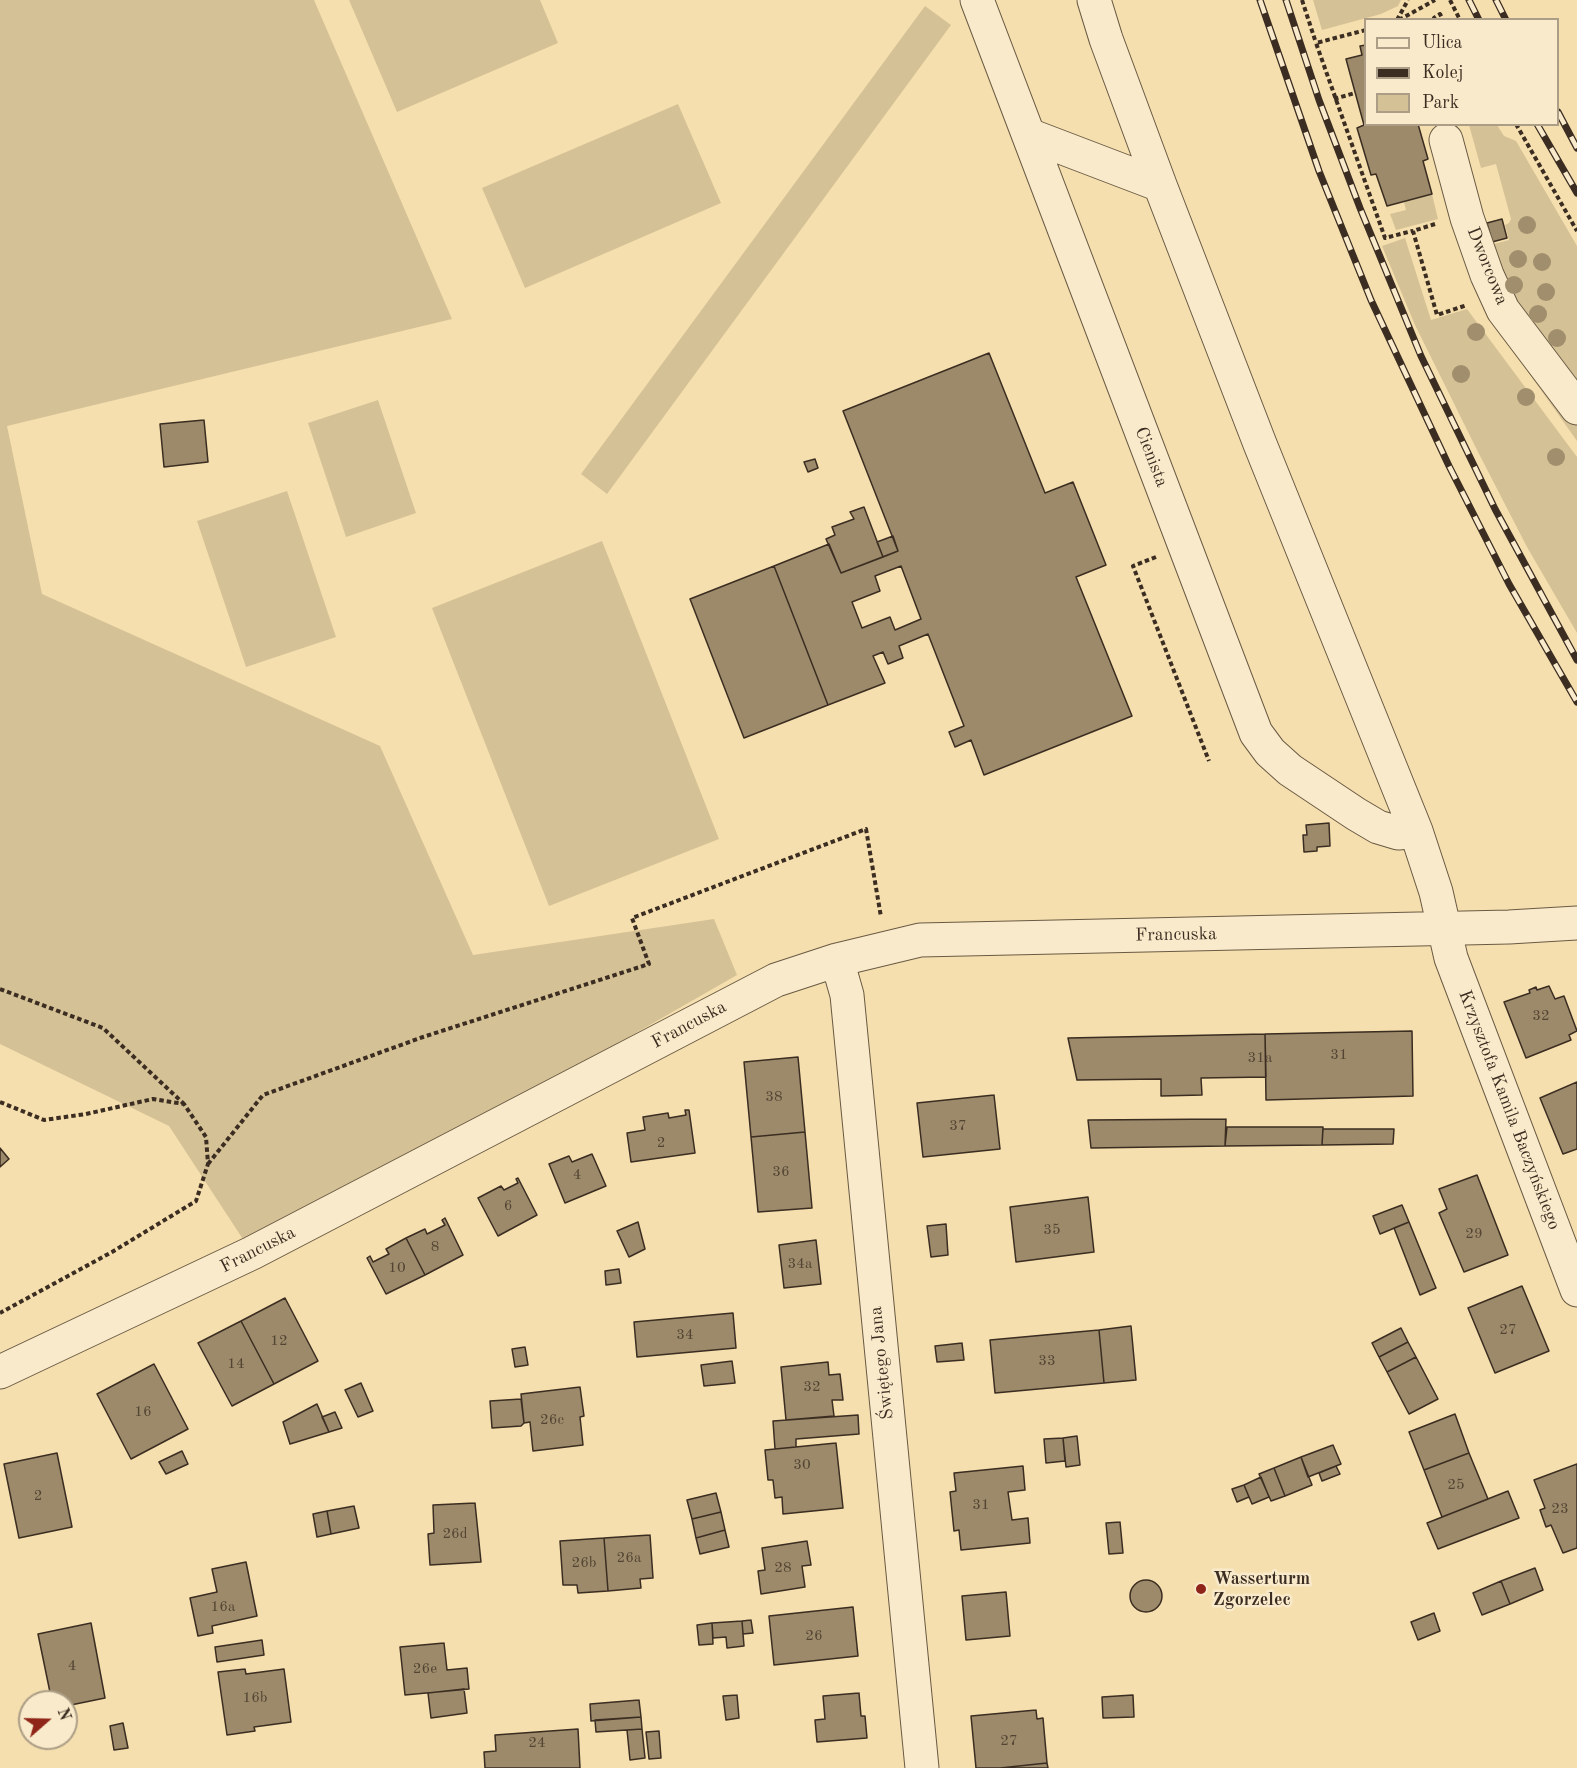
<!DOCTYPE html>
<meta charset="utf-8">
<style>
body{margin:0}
#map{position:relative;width:1577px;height:1768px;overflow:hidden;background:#f5dfae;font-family:"Old Standard TT",serif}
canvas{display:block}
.legend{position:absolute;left:1364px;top:18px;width:195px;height:108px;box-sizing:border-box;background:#f8eaca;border:2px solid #ac9e86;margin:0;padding:8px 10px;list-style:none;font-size:18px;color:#3b2d21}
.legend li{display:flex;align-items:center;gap:12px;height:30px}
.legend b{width:30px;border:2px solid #ac9e86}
.north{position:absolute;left:18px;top:1690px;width:60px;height:60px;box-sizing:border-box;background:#f8eaca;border:2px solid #ac9e86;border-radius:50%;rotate:70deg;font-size:16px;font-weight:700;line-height:24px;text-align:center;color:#3b2d21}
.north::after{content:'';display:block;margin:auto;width:21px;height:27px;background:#8f2418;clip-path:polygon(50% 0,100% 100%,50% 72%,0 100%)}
</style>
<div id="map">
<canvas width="1577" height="1768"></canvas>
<ul class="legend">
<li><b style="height:8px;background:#f8eaca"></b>Ulica</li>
<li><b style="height:8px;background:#3b2d21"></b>Kolej</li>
<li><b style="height:16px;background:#d5c196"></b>Park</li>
</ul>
<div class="north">N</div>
</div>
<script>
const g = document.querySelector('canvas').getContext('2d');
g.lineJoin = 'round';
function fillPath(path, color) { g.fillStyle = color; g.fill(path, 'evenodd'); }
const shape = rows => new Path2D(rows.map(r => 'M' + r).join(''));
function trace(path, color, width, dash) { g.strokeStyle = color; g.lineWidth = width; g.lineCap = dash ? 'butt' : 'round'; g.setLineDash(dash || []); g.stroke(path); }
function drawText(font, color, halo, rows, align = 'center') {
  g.font = font + ' "Old Standard TT",serif'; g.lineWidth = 5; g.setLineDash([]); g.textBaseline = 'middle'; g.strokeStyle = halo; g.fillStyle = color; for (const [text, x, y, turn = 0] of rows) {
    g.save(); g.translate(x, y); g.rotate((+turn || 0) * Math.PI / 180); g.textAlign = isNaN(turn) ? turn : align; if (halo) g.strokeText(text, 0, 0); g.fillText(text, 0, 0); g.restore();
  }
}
const green = shape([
 [0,0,314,0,452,319,7,426,42,594,380,746,473,955,714,919,737,975,252,1253,169,1126,0,1044],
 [349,0,540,0,558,43,397,112],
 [1313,0,1401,0,1398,6,1381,14,1322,30],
 [925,6,951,25,607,494,581,474],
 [678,104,721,203,525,288,482,188],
 [1469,125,1497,125,1504,136,1516,141,1577,246,1577,388,1538,336,1503,281,1494,244,1509,240,1505,225,1509,223,1511,219,1496,164,1481,168],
 [1432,194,1438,219,1396,230,1390,214,1406,210,1404,202],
 [1405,238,1431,320,1467,309,1577,457,1577,633,1527,547,1478,452,1415,325,1382,246],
 [1488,305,1577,425,1577,441,1483,308],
 [378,400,416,513,346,537,308,423],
 [287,491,336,637,246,667,197,521],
 [602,541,719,839,549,906,432,608]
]);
const building = shape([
 [1366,45,1366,124,1418,124,1428,159,1423,161,1432,194,1387,206,1376,174,1371,175,1357,128,1364,125,1346,59,1362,55,1360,46,1366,45],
 [1502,219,1507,238,1492,242,1487,223,1502,219],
 [989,353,1045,493,1073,482,1106,565,1076,577,1132,716,984,775,971,740,955,747,949,732,964,726,928,634,899,646,903,658,888,664,883,652,873,656,885,683,828,705,774,566,829,544,841,573,898,551,843,411,989,353],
 [901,566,921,619,895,630,890,617,862,628,852,602,880,591,875,576,901,566],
 [204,420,208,462,164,467,160,424,204,420],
 [815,459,818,468,808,472,804,462,815,459],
 [864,507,883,557,841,573,826,539,835,535,832,527,854,519,850,512,864,507],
 [893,536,898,551,883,557,877,542,893,536],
 [774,566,828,705,744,738,690,599,774,566],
 [1329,823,1330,846,1317,847,1317,851,1304,852,1303,835,1307,835,1306,825,1329,823],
 [1549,986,1555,999,1564,996,1577,1031,1569,1035,1571,1040,1526,1058,1504,1002,1530,993,1529,990,1536,987,1537,990,1549,986],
 [1412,1031,1413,1096,1266,1100,1265,1034,1412,1031],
 [1265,1034,1266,1077,1201,1078,1202,1095,1161,1096,1161,1079,1077,1080,1068,1038,1265,1034],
 [798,1057,805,1132,751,1137,744,1062,798,1057],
 [1577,1082,1577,1149,1563,1154,1540,1098,1577,1082],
 [994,1095,1000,1149,923,1157,917,1103,994,1095],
 [685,1110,689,1110,695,1153,631,1162,627,1133,645,1130,643,1117,668,1113,669,1118,686,1115,685,1110],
 [1226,1119,1225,1146,1091,1148,1088,1120,1226,1119],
 [1227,1127,1323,1127,1322,1145,1225,1146,1227,1127],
 [1323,1129,1394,1129,1393,1144,1322,1145,1323,1129],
 [805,1132,812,1208,758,1212,751,1137,805,1132],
 [0,1148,9,1159,0,1167,0,1148],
 [592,1154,606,1186,565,1203,549,1164,569,1156,572,1162,592,1154],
 [1477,1175,1508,1255,1464,1272,1439,1213,1447,1209,1439,1189,1477,1175],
 [518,1178,537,1215,498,1236,478,1198,501,1186,504,1190,518,1183,516,1179,518,1178],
 [1088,1197,1094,1252,1016,1262,1010,1207,1088,1197],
 [1402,1205,1409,1222,1380,1234,1373,1216,1402,1205],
 [445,1218,463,1255,425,1275,406,1238,425,1229,427,1234,445,1225,442,1220,445,1218],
 [638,1222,645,1249,629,1257,617,1231,638,1222],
 [1409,1222,1436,1288,1420,1295,1394,1228,1409,1222],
 [946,1224,948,1255,931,1257,927,1226,946,1224],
 [406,1238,425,1275,386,1294,367,1258,370,1256,373,1262,389,1254,386,1249,406,1238],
 [816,1240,821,1284,784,1288,779,1245,816,1240],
 [619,1269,621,1283,606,1285,605,1271,619,1269],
 [1522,1286,1549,1351,1495,1373,1468,1308,1522,1286],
 [285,1298,318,1361,274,1384,241,1321,285,1298],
 [733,1313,736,1348,637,1357,634,1322,733,1313],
 [241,1321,274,1384,232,1406,198,1343,241,1321],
 [1131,1326,1136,1380,1104,1383,1099,1330,1131,1326],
 [1401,1328,1408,1342,1379,1357,1372,1343,1401,1328],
 [1099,1330,1104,1383,995,1393,990,1340,1099,1330],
 [1408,1342,1416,1357,1387,1372,1379,1357,1408,1342],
 [962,1343,964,1360,937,1362,935,1346,962,1343],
 [525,1347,528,1365,515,1367,512,1349,525,1347],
 [1416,1357,1438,1399,1409,1414,1387,1372,1416,1357],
 [732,1361,735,1383,704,1386,701,1365,732,1361],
 [828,1362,829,1375,840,1374,843,1400,832,1400,834,1416,786,1420,781,1367,828,1362],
 [154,1364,188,1429,131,1459,97,1394,154,1364],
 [361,1383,373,1411,358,1417,345,1390,361,1383],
 [580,1387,584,1416,580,1417,583,1445,533,1451,530,1422,524,1423,521,1394,580,1387],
 [521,1399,524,1423,521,1426,492,1428,490,1401,521,1399],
 [317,1404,329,1432,290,1444,283,1422,317,1404],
 [335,1412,342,1428,329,1432,322,1417,335,1412],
 [1455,1414,1469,1453,1424,1470,1409,1432,1455,1414],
 [858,1415,859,1434,796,1439,796,1447,775,1449,773,1421,858,1415],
 [1077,1436,1080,1465,1066,1467,1063,1438,1077,1436],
 [1063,1438,1065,1461,1046,1463,1044,1439,1063,1438],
 [836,1443,843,1508,783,1514,782,1497,775,1498,773,1480,768,1480,765,1450,836,1443],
 [1333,1445,1341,1464,1308,1477,1301,1457,1333,1445],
 [182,1451,188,1464,166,1474,159,1462,182,1451],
 [57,1453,72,1527,19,1538,4,1464,57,1453],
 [1469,1453,1488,1499,1442,1517,1424,1470,1469,1453],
 [1301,1457,1312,1485,1285,1496,1274,1468,1301,1457],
 [1577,1464,1577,1548,1563,1553,1551,1525,1546,1527,1540,1510,1545,1508,1534,1480,1577,1464],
 [1023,1466,1025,1490,1008,1492,1012,1520,1028,1518,1030,1543,961,1550,959,1530,954,1531,950,1492,956,1491,954,1473,1023,1466],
 [1336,1466,1340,1474,1322,1481,1319,1473,1336,1466],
 [1274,1468,1285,1496,1271,1501,1259,1474,1274,1468],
 [1261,1477,1269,1497,1252,1504,1244,1485,1261,1477],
 [1244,1485,1249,1497,1237,1502,1232,1489,1244,1485],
 [1508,1491,1519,1518,1438,1549,1427,1523,1508,1491],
 [716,1493,721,1512,692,1519,687,1500,716,1493],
 [475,1503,481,1562,430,1565,428,1534,434,1533,433,1505,475,1503],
 [354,1506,359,1528,331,1534,327,1511,354,1506],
 [327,1511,331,1534,317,1537,313,1514,327,1511],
 [721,1512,725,1530,696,1538,692,1519,721,1512],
 [1120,1522,1123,1553,1109,1554,1106,1523,1120,1522],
 [725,1530,729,1547,700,1554,696,1538,725,1530],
 [650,1535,653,1578,640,1579,641,1588,608,1591,604,1538,650,1535],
 [604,1538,608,1591,578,1593,577,1585,563,1585,560,1541,604,1538],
 [807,1541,811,1565,802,1566,805,1587,761,1594,758,1571,765,1570,762,1548,807,1541],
 [246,1562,257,1616,212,1626,213,1633,198,1636,190,1598,217,1592,212,1569,246,1562],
 [1535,1568,1543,1590,1510,1604,1501,1581,1535,1568],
 '1130 1596a16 16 0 1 1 32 0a16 16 0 1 1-32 0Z',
 [1501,1581,1510,1604,1482,1615,1473,1593,1501,1581],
 [1006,1592,1010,1636,966,1640,962,1596,1006,1592],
 [853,1607,858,1656,774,1665,769,1616,853,1607],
 [1434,1613,1440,1631,1418,1640,1411,1622,1434,1613],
 [751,1620,753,1633,743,1634,742,1621,751,1620],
 [742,1621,744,1646,727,1648,726,1637,713,1638,712,1623,742,1621],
 [91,1623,105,1698,66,1706,66,1702,52,1702,38,1634,91,1623],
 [712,1623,713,1644,699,1645,697,1625,712,1623],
 [262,1640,264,1655,217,1662,215,1647,262,1640],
 [444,1643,447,1670,467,1668,469,1689,405,1695,400,1647,444,1643],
 [245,1669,246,1674,284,1669,291,1722,254,1727,255,1731,227,1735,218,1672,245,1669],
 [464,1689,467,1713,431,1718,428,1693,464,1689],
 [859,1693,861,1716,865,1716,867,1738,817,1742,815,1720,825,1719,823,1696,859,1693],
 [737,1695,739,1718,726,1720,723,1696,737,1695],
 [1133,1695,1134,1717,1103,1718,1102,1697,1133,1695],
 [639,1700,641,1717,591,1721,590,1704,639,1700],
 [1036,1710,1037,1719,1043,1718,1047,1763,1000,1768,976,1768,971,1716,1036,1710],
 [641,1717,642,1729,596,1732,595,1720,641,1717],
 [123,1723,128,1748,114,1750,110,1726,123,1723],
 [578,1729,580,1768,485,1768,484,1752,496,1751,495,1735,578,1729],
 [642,1729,645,1758,630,1760,627,1730,642,1729],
 [659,1731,661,1758,649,1759,646,1732,659,1731],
 [1047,1763,1048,1768,1000,1768,1047,1763]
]);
const path = shape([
 [1302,0,1316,43],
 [1450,0,1460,20],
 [1397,20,1408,0],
 [1399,20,1435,0],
 [1435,20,1434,18,1440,14,1443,20],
 [1366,30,1316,43,1385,238,1412,231],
 [1334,99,1355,93],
 [1516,124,1577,231],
 [1435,224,1413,231,1437,315,1467,305],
 [1156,557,1133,566,1209,761],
 [0,989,103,1028,184,1104],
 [0,1102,44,1120,86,1114,153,1099,184,1104,206,1137,208,1164,196,1201,112,1252,0,1313],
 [208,1164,263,1095,423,1037,649,964,632,918,866,829,881,917]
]);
const minor = shape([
 [977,0,1256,733,1270,752,1290,770,1356,814,1378,827,1398,833,1416,831],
 [1094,0,1106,39,1160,185,1260,444,1416,831,1436,892,1451,958,1577,1290],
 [1029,135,1160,185],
 [1446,140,1467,218,1487,275,1503,310,1577,408],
 [837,960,847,995,922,1768],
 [0,1372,252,1253,776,980,837,960,920,940,1509,927,1577,923]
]);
const rail = shape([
 [1260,0,1319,171,1371,300,1449,466,1509,584,1577,702],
 [1286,0,1319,100,1360,208,1421,356,1495,509,1577,660],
 [1469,0,1479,20],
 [1496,0,1506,20],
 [1558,112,1577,148],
 [1537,124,1577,193]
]);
const trees = [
 [1527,225],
 [1518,259],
 [1542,262],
 [1514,285],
 [1546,292],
 [1538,314],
 [1476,332],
 [1557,338],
 [1461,374],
 [1526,397],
 [1556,457]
];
const markers = [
 [1201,1589,6,"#8f2418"]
];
const numberNames = [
 ["32",1541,1016],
 ["31",1339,1055],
 ["31a",1260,1058],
 ["38",774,1097],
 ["37",958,1126],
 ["2",661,1143],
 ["36",781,1172],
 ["4",577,1175],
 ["6",508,1206],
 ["35",1052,1230],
 ["29",1474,1234],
 ["8",435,1247],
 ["34a",800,1264],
 ["10",397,1268],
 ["27",1508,1330],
 ["34",685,1335],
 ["12",279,1341],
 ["33",1047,1361],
 ["14",236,1364],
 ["32",812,1387],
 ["16",143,1412],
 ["26c",552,1420],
 ["30",802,1465],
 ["25",1456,1485],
 ["2",38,1496],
 ["31",981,1505],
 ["23",1560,1509],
 ["26d",455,1534],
 ["26a",629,1558],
 ["26b",584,1563],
 ["28",783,1568],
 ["16a",223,1607],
 ["26",814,1636],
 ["4",72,1666],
 ["26e",425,1669],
 ["16b",255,1698],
 ["27",1009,1741],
 ["24",537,1743]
];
const streetNames = [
 ["Dworcowa",1487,266,68],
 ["Cienista",1151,457,69],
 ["Francuska",1176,935,-1],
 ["Francuska",689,1025,-28],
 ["Krzysztofa Kamila Baczyńskiego",1509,1110,69],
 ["Francuska",258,1250,-27],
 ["Świętego Jana",882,1363,-96]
];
const poiNames = [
 ["Wasserturm",1213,1579],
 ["Zgorzelec",1213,1600]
];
fillPath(green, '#d5c196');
fillPath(building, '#9c8a6a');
trace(building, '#3b2d21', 1.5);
trace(minor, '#6a5a44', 35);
trace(path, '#3b2d21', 4, [4.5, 3]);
trace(minor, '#f8eaca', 33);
trace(rail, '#3b2d21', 7);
trace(rail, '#f8eaca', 4.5, [14]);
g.fillStyle = '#a08e6d';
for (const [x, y] of trees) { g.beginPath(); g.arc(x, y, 9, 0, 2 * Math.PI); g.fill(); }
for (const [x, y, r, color] of markers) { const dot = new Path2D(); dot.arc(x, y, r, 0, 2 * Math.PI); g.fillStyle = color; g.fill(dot); trace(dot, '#f8eaca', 2); }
drawText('15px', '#534433', null, numberNames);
drawText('18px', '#3b2d21', '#f8eaca', streetNames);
drawText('bold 18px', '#3b2d21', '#f8eaca', poiNames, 'left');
</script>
